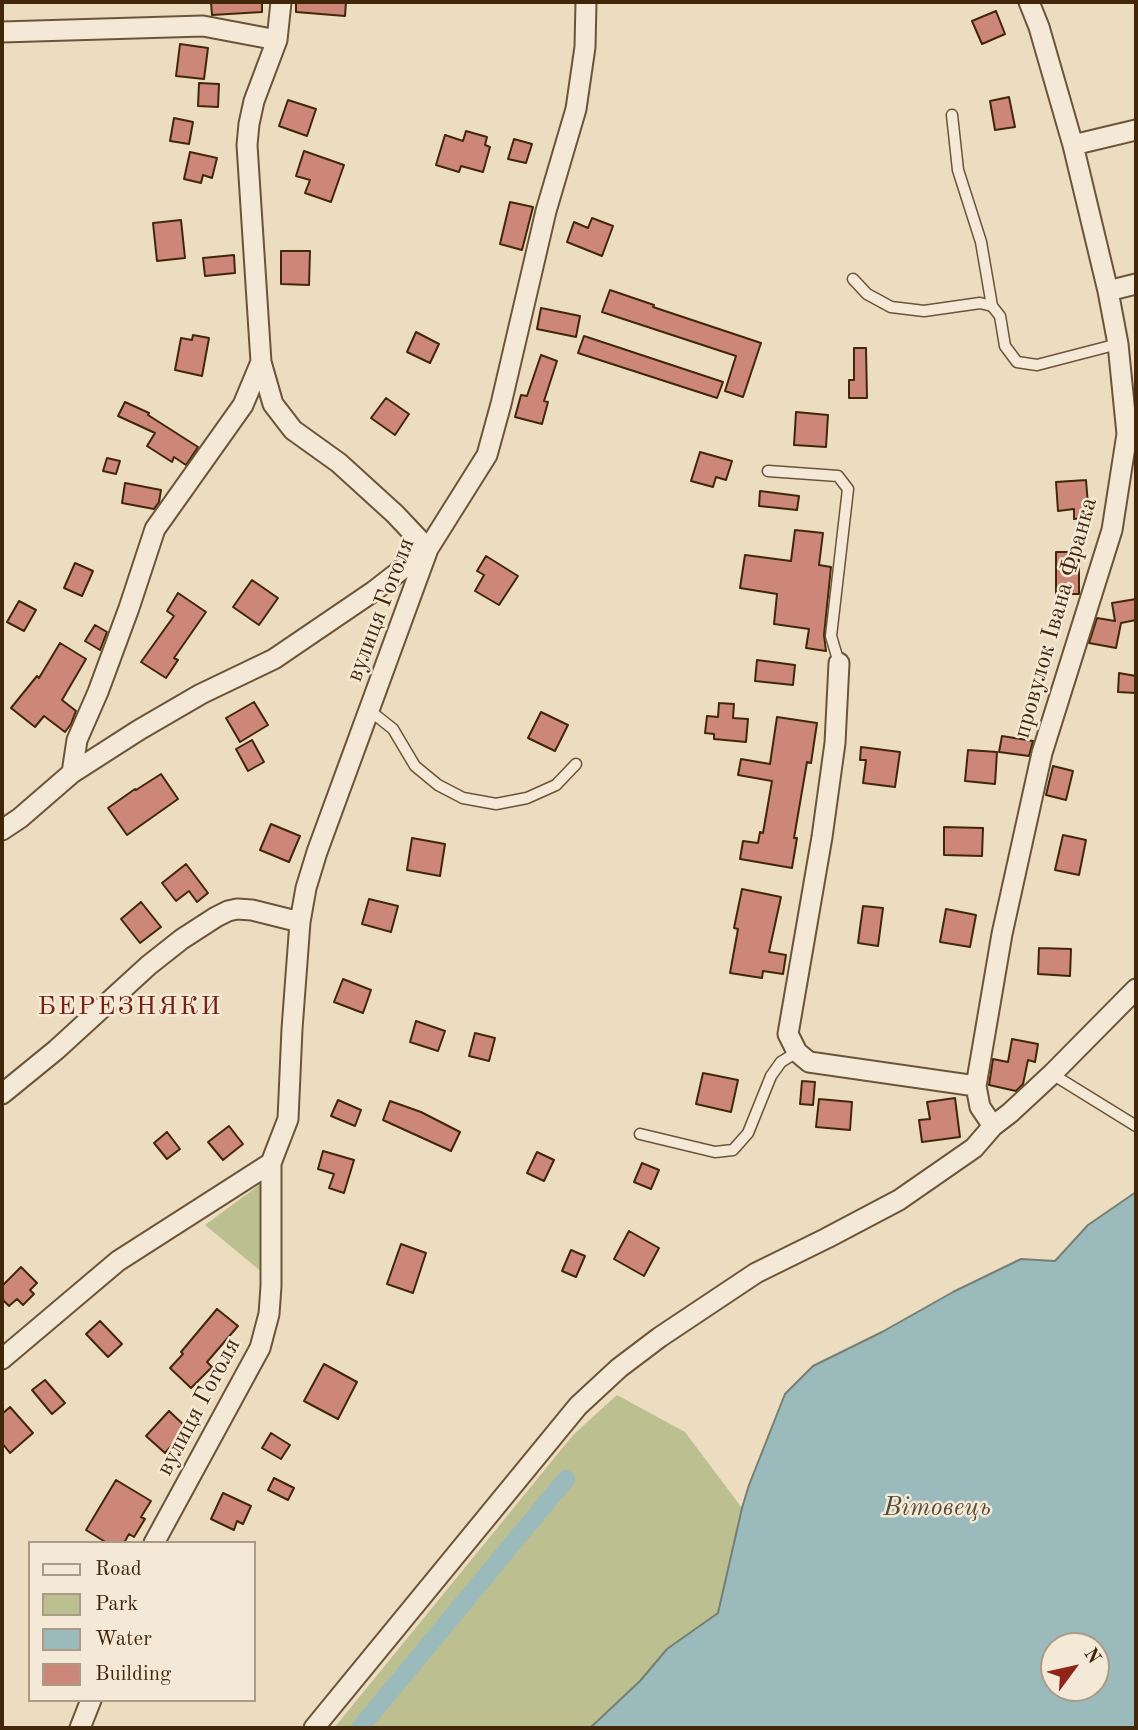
<!DOCTYPE html>
<meta charset="utf-8">
<style>
body{margin:0}
#map{position:relative;width:1138px;height:1730px;overflow:hidden;background:#edddc0;font-family:"Old Standard TT",serif}
canvas{display:block}
.frame{position:absolute;inset:0;border:4px solid #41260a;pointer-events:none}
.legend{position:absolute;left:28px;top:1541px;width:228px;height:161px;box-sizing:border-box;background:#f3e9d6;border:2px solid #ac9b84;margin:0;padding:9px 12px;list-style:none;font-size:21px;color:#41260a}
.legend li{display:flex;align-items:center;gap:14px;height:35px}
.legend b{width:35px;border:2px solid #ac9b84}
.north{position:absolute;left:1040px;top:1632px;width:70px;height:70px;box-sizing:border-box;background:#f3e9d6;border:2px solid #ac9b84;border-radius:50%;rotate:57deg;font-size:19px;font-weight:700;line-height:28px;text-align:center;color:#41260a}
.north::after{content:'';display:block;margin:auto;width:24px;height:32px;background:#8f2418;clip-path:polygon(50% 0,100% 100%,50% 72%,0 100%)}
</style>
<div id="map">
<canvas width="1138" height="1730"></canvas>
<div class="frame"></div>
<ul class="legend">
<li><b style="height:9px;background:#f3e9d6"></b>Road</li>
<li><b style="height:19px;background:#bcc090"></b>Park</li>
<li><b style="height:19px;background:#9bbabb"></b>Water</li>
<li><b style="height:19px;background:#cd8779"></b>Building</li>
</ul>
<div class="north">N</div>
</div>
<script>
const g = document.querySelector('canvas').getContext('2d');
g.lineJoin = 'round';
function fillPath(path, color) { g.fillStyle = color; g.fill(path, 'evenodd'); }
const shape = rows => new Path2D(rows.map(r => 'M' + r).join(''));
function trace(path, color, width, dash) { g.strokeStyle = color; g.lineWidth = width; g.lineCap = dash ? 'butt' : 'round'; g.setLineDash(dash || []); g.stroke(path); }
function drawText(font, color, halo, rows, align = 'center') {
  g.font = font + ' "Old Standard TT",serif'; g.lineWidth = 5; g.setLineDash([]); g.textBaseline = 'middle'; g.strokeStyle = halo; g.fillStyle = color; for (const [text, x, y, turn = 0] of rows) {
    g.save(); g.translate(x, y); g.rotate((+turn || 0) * Math.PI / 180); g.textAlign = isNaN(turn) ? turn : align; if (halo) g.strokeText(text, 0, 0); g.fillText(text, 0, 0); g.restore();
  }
}
const green = shape([
 [263,1182,263,1273,205,1225],
 [617,1395,685,1432,742,1508,718,1613,667,1649,641,1681,590,1728,334,1728,573,1435]
]);
const water = shape([
 [1136,1192,1136,1728,590,1728,640,1681,667,1649,718,1613,742,1508,749,1485,785,1394,813,1366,882,1332,953,1292,1021,1259,1055,1261,1088,1225,1136,1192],
 [1054,1646,1096,1646,1096,1688,1054,1688,1054,1646]
]);
const canal = shape([
 [360,1728,566,1479]
]);
const building = shape([
 [211,2,262,2,262,12,212,15,211,2],
 [296,2,346,2,345,16,296,12,296,2],
 [996,11,1005,34,982,44,972,21,996,11],
 [180,44,208,48,204,79,176,76,180,44],
 [199,83,219,84,218,107,198,106,199,83],
 [1009,97,1015,127,995,130,990,101,1009,97],
 [288,100,316,109,307,136,279,126,288,100],
 [174,118,193,122,189,144,170,141,174,118],
 [466,131,487,137,485,145,490,147,483,172,461,166,459,172,436,165,445,135,463,141,466,131],
 [514,139,532,144,526,163,508,159,514,139],
 [304,151,344,165,331,202,305,193,310,180,296,176,304,151],
 [190,152,217,158,212,178,203,175,201,183,184,179,190,152],
 [510,202,533,207,522,250,500,244,510,202],
 [592,218,613,226,602,256,567,242,574,222,588,228,592,218],
 [181,220,185,258,157,261,153,223,181,220],
 [281,251,310,251,309,285,281,284,281,251],
 [234,255,235,273,205,276,203,258,234,255],
 [610,290,654,305,653,307,761,343,743,397,725,391,736,356,602,312,610,290],
 [541,308,580,316,576,337,537,329,541,308],
 [416,332,439,344,430,363,407,352,416,332],
 [193,335,209,338,202,376,175,370,181,338,192,340,193,335],
 [584,336,723,382,717,398,578,353,584,336],
 [854,348,866,348,867,398,849,398,849,380,854,380,854,348],
 [541,355,557,361,544,401,548,402,542,424,515,417,521,395,527,396,541,355],
 [386,398,409,414,395,435,371,418,386,398],
 [125,402,149,413,148,415,198,447,186,465,174,457,172,462,147,446,155,433,118,416,125,402],
 [796,412,828,415,826,447,794,445,796,412],
 [700,452,732,461,726,480,716,477,713,487,691,481,700,452],
 [107,458,120,461,116,474,103,471,107,458],
 [1086,480,1089,517,1074,519,1074,509,1058,511,1056,482,1086,480],
 [125,483,161,490,159,502,154,509,122,503,125,483],
 [760,491,799,496,797,510,759,506,760,491],
 [795,530,823,533,819,565,831,567,824,635,826,651,806,648,809,629,774,624,777,594,740,588,745,555,791,561,795,530],
 [1056,552,1079,552,1079,594,1056,594,1056,552],
 [486,556,518,576,499,605,475,591,484,575,477,571,486,556],
 [75,563,93,571,82,596,64,588,75,563],
 [252,580,278,598,259,625,233,607,252,580],
 [178,593,206,612,174,658,178,660,166,678,141,662,174,616,167,611,178,593],
 [1136,599,1136,620,1121,623,1116,648,1089,643,1097,618,1115,621,1112,603,1136,599],
 [19,601,36,610,24,631,7,622,19,601],
 [95,625,107,632,100,650,85,641,95,625],
 [60,643,86,659,62,700,76,711,71,724,65,732,44,716,35,727,11,708,37,676,39,678,60,643],
 [757,660,795,665,793,685,755,681,757,660],
 [1119,673,1136,676,1136,693,1118,692,1119,673],
 [254,702,268,725,240,742,226,718,254,702],
 [719,703,734,704,733,718,748,719,746,742,714,739,714,734,705,733,707,716,718,717,719,703],
 [541,712,568,725,555,751,528,738,541,712],
 [777,717,817,723,811,763,807,762,794,838,797,838,792,868,740,859,743,841,758,843,760,832,763,833,772,781,738,775,741,759,770,764,777,717],
 [1002,736,1033,741,1029,756,999,752,1002,736],
 [252,740,264,762,248,771,236,749,252,740],
 [861,747,900,752,895,787,863,783,866,760,860,760,861,747],
 [968,750,997,752,995,784,965,781,968,750],
 [1053,766,1073,771,1066,800,1046,795,1053,766],
 [161,774,178,799,127,835,108,808,135,789,136,790,161,774],
 [271,824,300,836,289,862,260,850,271,824],
 [944,827,983,828,982,856,944,855,944,827],
 [1063,835,1086,840,1079,875,1055,870,1063,835],
 [412,838,445,844,440,876,407,870,412,838],
 [186,864,208,893,197,902,189,891,176,901,162,883,186,864],
 [742,889,781,897,769,952,786,955,783,974,763,971,762,978,730,973,738,929,734,928,742,889],
 [369,899,398,906,391,932,362,924,369,899],
 [141,902,161,927,140,943,121,919,141,902],
 [863,906,883,908,878,946,858,943,863,906],
 [946,909,976,915,970,947,940,942,946,909],
 [1039,948,1071,949,1070,976,1038,974,1039,948],
 [343,979,371,990,363,1013,334,1002,343,979],
 [416,1021,445,1031,438,1051,410,1042,416,1021],
 [475,1033,495,1038,489,1061,469,1056,475,1033],
 [1012,1039,1038,1044,1035,1062,1028,1060,1023,1084,1016,1091,989,1085,993,1059,1008,1062,1012,1039],
 [703,1073,738,1080,731,1112,696,1104,703,1073],
 [802,1081,815,1082,813,1105,800,1104,802,1081],
 [955,1098,960,1137,922,1142,919,1120,930,1119,927,1102,955,1098],
 [819,1099,852,1102,850,1130,816,1127,819,1099],
 [338,1100,361,1110,355,1126,331,1116,338,1100],
 [390,1101,421,1112,460,1132,451,1151,383,1120,390,1101],
 [229,1126,243,1144,223,1160,208,1142,229,1126],
 [167,1132,180,1149,167,1159,154,1143,167,1132],
 [323,1151,354,1160,344,1193,329,1188,334,1174,318,1169,323,1151],
 [537,1152,554,1160,544,1181,527,1173,537,1152],
 [642,1163,659,1170,651,1189,634,1182,642,1163],
 [629,1231,659,1248,644,1276,614,1259,629,1231],
 [401,1244,426,1253,413,1293,387,1284,401,1244],
 [571,1250,585,1256,576,1277,562,1271,571,1250],
 [21,1267,37,1283,30,1290,34,1294,23,1305,17,1299,9,1306,2,1299,2,1286,21,1267],
 [217,1309,238,1326,207,1362,212,1367,191,1388,170,1368,183,1354,181,1352,217,1309],
 [100,1321,122,1344,108,1357,86,1334,100,1321],
 [324,1364,357,1382,338,1419,304,1401,324,1364],
 [45,1380,65,1403,52,1414,32,1390,45,1380],
 [10,1407,33,1433,10,1453,2,1443,2,1414,10,1407],
 [169,1411,187,1428,165,1453,146,1436,169,1411],
 [271,1433,290,1445,281,1459,262,1448,271,1433],
 [274,1478,294,1488,288,1500,268,1490,274,1478],
 [116,1480,151,1501,141,1517,145,1519,134,1537,129,1534,124,1543,107,1543,86,1530,116,1480],
 [223,1493,251,1506,243,1524,237,1521,234,1530,211,1519,223,1493]
]);
const service = shape([
 [952,115,958,170,981,242,992,306],
 [853,279,867,294,891,307,924,311,980,303,992,306,1000,316,1005,346,1017,362,1037,365,1118,344],
 [768,471,838,476,848,489,831,636,839,663],
 [369,710,393,729,415,766,438,785,463,798,496,804,527,798,556,785,576,764],
 [1052,1074,1136,1126],
 [640,1134,715,1152,733,1150,748,1133,771,1076,781,1062,797,1052]
]);
const minor = shape([
 [2,32,203,26,277,40],
 [1073,145,1136,130],
 [1108,291,1136,284],
 [839,663,835,743,822,837,788,1034,797,1052,809,1062,976,1086],
 [72,773,77,740,98,692,129,608,155,529,243,405,261,362],
 [2,830,20,818,72,773,139,730,201,694,274,659,374,591,428,549,395,514,339,463,293,430,273,404,261,362,247,145,249,124,254,101,277,40,281,2],
 [2,1094,56,1050,149,965,182,939,216,917,228,911,237,909,252,910,300,922],
 [993,1126,980,1107,976,1086,1002,934,1042,753,1112,530,1127,434,1118,344,1108,291,1073,145,1039,27,1029,2],
 [2,1359,118,1261,271,1163],
 [154,1543,260,1348,269,1314,271,1286,271,1163,288,1119,292,1029,300,922,306,888,317,852,428,549,487,455,501,404,546,211,576,109,585,47,586,2],
 [80,1728,91,1700],
 [314,1728,578,1406,619,1368,660,1337,756,1273,827,1238,899,1200,974,1148,993,1126,1010,1113,1052,1074,1136,989]
]);
const streetNames = [
 ["вулиця Гоголя",381,610,-69],
 ["провулок Івана Франка",1056,618,-74],
 ["вулиця Гоголя",199,1407,-62]
];
const neighbourhoodNames = [
 ["БЕРЕЗНЯКИ",130,1007]
];
const waterNames = [
 ["Вітовець",937,1508]
];
fillPath(green, '#bcc090');
fillPath(water, '#9bbabb');
trace(water, '#777f74', 2);
trace(canal, '#9bbabb', 18);
fillPath(building, '#cd8779');
trace(building, '#41260a', 2);
trace(service, '#6c5438', 13);
trace(minor, '#6c5438', 23);
trace(service, '#f3e9d6', 10);
trace(minor, '#f3e9d6', 19);
drawText('24px', '#41260a', '#f3e9d6', streetNames);
g.letterSpacing = '2px';
drawText('26px', '#7a1f14', '#f3e9d6', neighbourhoodNames);
g.letterSpacing = '0px';
drawText('italic 26px', '#584b36', '#f3e9d6', waterNames);
</script>
